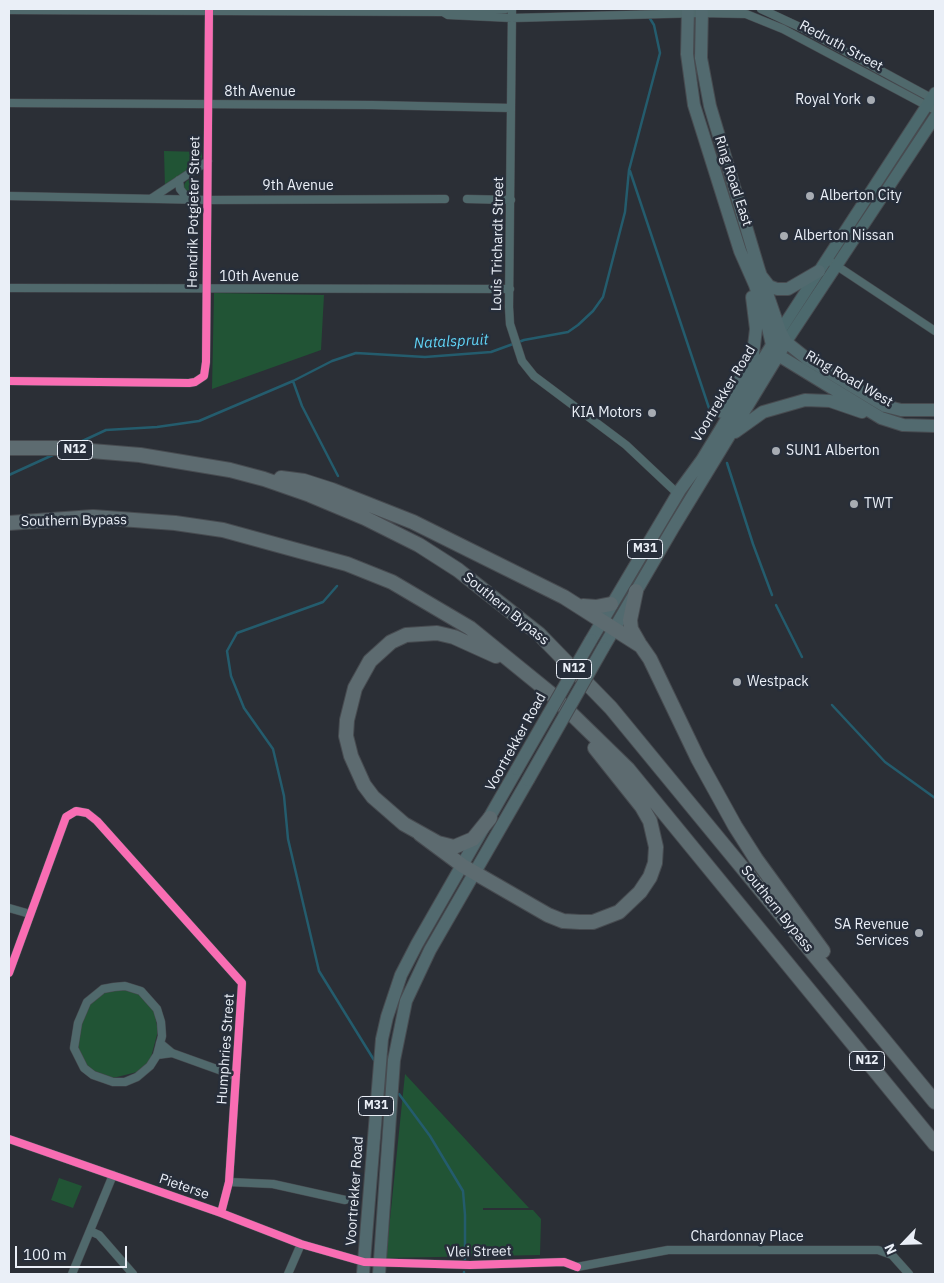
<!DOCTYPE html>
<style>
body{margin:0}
#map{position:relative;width:944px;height:1283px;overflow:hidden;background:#2b2f36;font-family:"IBM Plex Sans",sans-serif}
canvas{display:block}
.frame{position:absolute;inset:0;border:10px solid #eaeff7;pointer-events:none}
.north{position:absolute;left:879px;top:1218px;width:50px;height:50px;-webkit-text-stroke:4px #272e3a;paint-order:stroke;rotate:246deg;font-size:14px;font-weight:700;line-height:20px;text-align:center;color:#eaeff7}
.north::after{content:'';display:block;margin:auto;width:18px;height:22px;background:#eaeff7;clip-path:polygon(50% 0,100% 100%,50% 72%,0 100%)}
.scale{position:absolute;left:15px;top:1246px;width:112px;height:22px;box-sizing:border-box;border:2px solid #eaeff7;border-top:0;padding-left:6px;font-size:15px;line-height:18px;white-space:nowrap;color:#eaeff7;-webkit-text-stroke:4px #272e3a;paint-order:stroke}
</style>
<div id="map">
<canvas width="944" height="1283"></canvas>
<div class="frame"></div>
<div class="north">N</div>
<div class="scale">100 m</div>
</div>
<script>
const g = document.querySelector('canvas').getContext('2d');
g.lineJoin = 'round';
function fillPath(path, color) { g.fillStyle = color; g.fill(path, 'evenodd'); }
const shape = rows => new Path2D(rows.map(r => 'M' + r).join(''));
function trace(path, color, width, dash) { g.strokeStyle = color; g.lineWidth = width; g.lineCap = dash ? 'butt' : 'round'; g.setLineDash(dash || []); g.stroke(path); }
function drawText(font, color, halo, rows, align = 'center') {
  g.font = font + ' "IBM Plex Sans",sans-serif'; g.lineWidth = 5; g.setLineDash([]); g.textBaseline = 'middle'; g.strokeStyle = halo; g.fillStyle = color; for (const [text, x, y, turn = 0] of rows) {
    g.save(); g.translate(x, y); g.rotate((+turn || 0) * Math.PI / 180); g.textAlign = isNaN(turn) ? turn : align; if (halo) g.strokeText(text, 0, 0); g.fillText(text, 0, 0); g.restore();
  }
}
const green = shape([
 [164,151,202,152,202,162,165,188],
 '184 187a8 8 0 1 1 16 0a8 8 0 1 1-16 0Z',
 [214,293,324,295,321,350,212,389],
 [116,988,122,988,139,994,154,1010,158,1031,150,1061,137,1072,113,1078,94,1071,87,1065,81,1056,77,1042,80,1027,88,1007,100,994],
 [405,1074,529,1208,483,1208,483,1210,533,1210,541,1219,540,1255,386,1258],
 [59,1178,82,1186,73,1208,51,1200]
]);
const stream = shape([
 [630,171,711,414],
 [293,381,302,406,338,476],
 [76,444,106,430,157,427,199,421,293,381,332,361,356,353,425,357,491,352,524,340,568,332,578,325,593,311,603,297,625,212,629,170,660,53,654,25,649,17],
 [727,463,753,544,772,595],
 [9,475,55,454],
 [337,586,323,602,237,633,227,651,231,676,244,708,273,749,284,796,288,839,319,971,374,1060],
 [776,605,802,657],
 [832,705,885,762,935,798],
 [399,1094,430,1136,463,1191,465,1215,465,1259],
 [464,1274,464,1272]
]);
const street = shape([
 [512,9,509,307,510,324,522,361,534,376,626,445,678,494],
 [761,9,804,29,935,100],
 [9,10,443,12,506,9],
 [443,12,448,15,512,18,702,13,746,14,783,29,935,110],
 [9,103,372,105,511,108],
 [179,180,180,189,188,199],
 [9,196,208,200,445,199],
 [152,198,208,161],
 [467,199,511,200],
 [828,260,935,331],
 [9,288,510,289],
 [9,381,189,383,195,382,204,376,206,362,209,9],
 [9,908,30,914],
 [9,973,66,817,76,811,87,813,97,821,242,983,229,1182,221,1213],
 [160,1043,172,1053,236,1076],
 [157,1055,162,1036,161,1022,157,1009,141,991,125,986,114,987,103,989,87,1002,78,1023,74,1048,84,1068,93,1075,113,1082,125,1082,137,1077,150,1066,157,1055,172,1053],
 [9,1139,221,1213,301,1244,364,1262,470,1265,564,1262,577,1267],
 [229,1182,273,1184,345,1200],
 [90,1231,99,1235,133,1274],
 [577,1267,668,1250,878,1250,892,1255,909,1274],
 [72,1274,113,1175],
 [288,1274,301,1244]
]);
const secondary = shape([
 [780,331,935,93],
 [786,342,935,117]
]);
const primary = shape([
 [688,9,687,54,694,105,740,251,755,285,765,315,772,345,778,355,881,418,903,425,935,426],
 [702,9,701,58,710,106,759,270,780,331,786,342,806,358,885,406,901,410,935,410],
 [762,277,769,286,777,289,788,289,819,271],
 [722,412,753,354,756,329,752,297],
 [735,432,763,412,805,400,830,401,862,412],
 [591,640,680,490,702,460,775,340],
 [603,648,673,528,782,349],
 [363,1274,382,1039,387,1017,401,975,417,944,517,769],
 [379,1274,394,1060,406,1001,430,950,528,780]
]);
const highway = shape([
 [9,448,55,448,140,455,230,470,264,479,310,495,365,518,419,545,458,570,539,634,611,708,935,1102],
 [281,478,304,481,332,490,413,522,564,597,641,646,650,659,698,759,735,826,756,859,823,951],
 [9,523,93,517,175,523,223,530,347,564,392,582,470,628,550,693,628,769,935,1144],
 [636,591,630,620,631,629,639,643],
 [583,606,596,607,611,604],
 [490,818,473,839,454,847,438,843,404,824,373,797,364,785,351,756,346,736,347,720,355,688,370,661,391,642,406,635,437,633,454,637,496,656],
 [420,834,463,866,548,915,563,921,580,922,593,922,619,912,640,892,650,877,655,863,656,847,650,821,642,807,595,748]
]);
const primaryBridge = shape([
 [517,769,591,640],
 [528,780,603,648]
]);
const cycleway = shape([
 [9,381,189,383,195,382,204,376,206,362,209,9],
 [9,973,66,817,76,811,87,813,97,821,242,983,229,1182,221,1213],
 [9,1139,221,1213,301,1244,364,1262,470,1265,564,1262,577,1267]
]);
const markers = [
 [871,100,5,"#a7acb3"],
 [810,196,5,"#a7acb3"],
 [784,236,5,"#a7acb3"],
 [652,413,5,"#a7acb3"],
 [776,451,5,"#a7acb3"],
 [854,504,5,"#a7acb3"],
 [737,682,5,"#a7acb3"],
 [919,933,5,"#a7acb3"]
];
const shields = [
 [75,450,35],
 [645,549,35],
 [574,669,35],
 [867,1061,35],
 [376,1106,35]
];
const shieldNames = [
 ["N12",75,450],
 ["M31",645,549],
 ["N12",574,669],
 ["N12",867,1061],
 ["M31",376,1106]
];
const streetNames = [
 ["Redruth Street",841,46,28],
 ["8th Avenue",260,92],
 ["Ring Road East",733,181,72],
 ["9th Avenue",298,186],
 ["Hendrik Potgieter Street",194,212,-89],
 ["Louis Trichardt Street",498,244,-89],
 ["10th Avenue",259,277],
 ["Ring Road West",849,379,30],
 ["Voortrekker Road",724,394,-59],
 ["Southern Bypass",74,521,-1],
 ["Southern Bypass",506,609,39],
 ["Voortrekker Road",516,742,-61],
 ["Southern Bypass",777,909,51],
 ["Humphries Street",226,1049,-86],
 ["Pieterse",184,1187,19],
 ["Voortrekker Road",355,1191,-86],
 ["Chardonnay Place",747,1237],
 ["Vlei Street",479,1252,-1]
];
const poiNames = [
 ["Royal York",861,100,"right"],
 ["Alberton City",820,196],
 ["Alberton Nissan",794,236],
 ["KIA Motors",642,413,"right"],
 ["SUN1 Alberton",786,451],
 ["TWT",864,504],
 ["Westpack",747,682],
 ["SA Revenue",909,925,"right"],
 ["Services",909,941,"right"]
];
const waterNames = [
 ["Natalspruit",451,342,-3]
];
fillPath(green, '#215435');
trace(stream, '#245c6d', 2.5);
trace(street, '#474b50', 9);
trace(secondary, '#474b50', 13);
trace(primary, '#474b50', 14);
trace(highway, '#474b50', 16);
trace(street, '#50696c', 8);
trace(secondary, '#4c696d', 11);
trace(primary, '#526a6f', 12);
trace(highway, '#5d6b70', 14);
trace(primaryBridge, '#474b50', 14, []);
trace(primaryBridge, '#526a6f', 12);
trace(cycleway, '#f96db3', 8);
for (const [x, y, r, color] of markers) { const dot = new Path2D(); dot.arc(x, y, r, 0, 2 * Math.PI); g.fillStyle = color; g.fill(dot); trace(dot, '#272e3a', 2); }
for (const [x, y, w] of shields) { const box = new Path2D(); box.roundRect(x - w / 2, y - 9.5, w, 19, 4); g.fillStyle = '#272e3a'; g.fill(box); trace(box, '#eaeff7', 1); }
drawText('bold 12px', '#eaeff7', null, shieldNames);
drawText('14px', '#eaeff7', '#272e3a', streetNames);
drawText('14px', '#eaeff7', '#272e3a', poiNames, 'left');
drawText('italic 15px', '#60d4f6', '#272e3a', waterNames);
</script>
